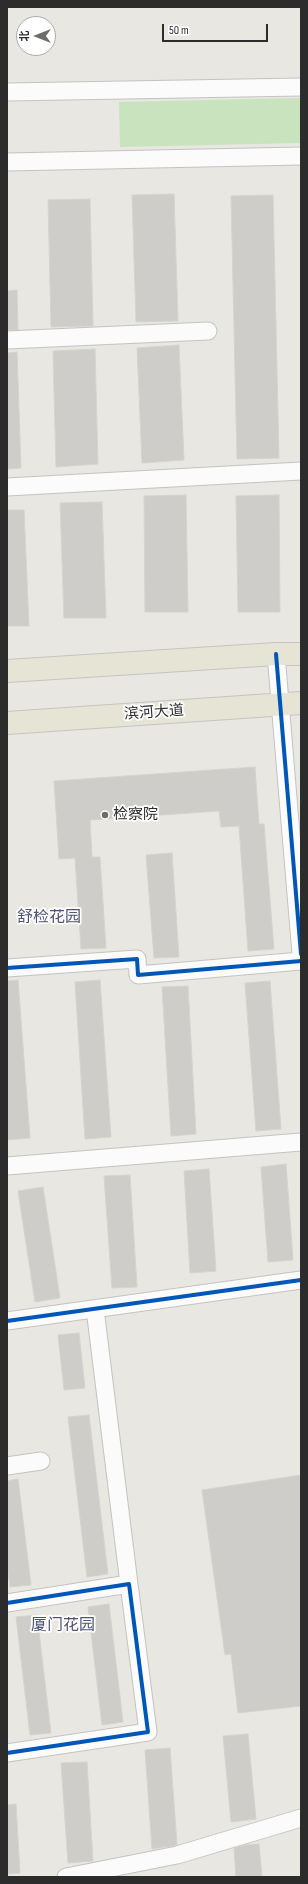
<!DOCTYPE html>
<meta charset="utf-8">
<style>
body{margin:0}
#map{position:relative;width:308px;height:1884px;overflow:hidden;background:#e9e7e2;font-family:"Sofia Sans Condensed","Noto Sans SC",sans-serif}
canvas{display:block}
.frame{position:absolute;inset:0;border:8px solid #2c2c2c;pointer-events:none}
.north{position:absolute;left:16px;top:16px;width:40px;height:40px;box-sizing:border-box;background:#fff;border:1px solid #ababab;border-radius:50%;rotate:270deg;font-size:11px;font-weight:700;line-height:16px;text-align:center;color:#2c2c2c}
.north::after{content:'';display:block;margin:auto;width:14px;height:18px;background:#6e6d6c;clip-path:polygon(50% 0,100% 100%,50% 72%,0 100%)}
.scale{position:absolute;left:162px;top:24px;width:106px;height:18px;box-sizing:border-box;border:2px solid #2c2c2c;border-top:0;padding-left:5px;font-size:12px;line-height:14px;white-space:nowrap;color:#2c2c2c;-webkit-text-stroke:3px #fff;paint-order:stroke}
</style>
<div id="map">
<canvas width="308" height="1884"></canvas>
<div class="frame"></div>
<div class="north">北</div>
<div class="scale">50 m</div>
</div>
<script>
const g = document.querySelector('canvas').getContext('2d');
g.lineJoin = 'round';
function fillPath(path, color) { g.fillStyle = color; g.fill(path, 'evenodd'); }
const shape = rows => new Path2D(rows.map(r => 'M' + r).join(''));
function trace(path, color, width, dash) { g.strokeStyle = color; g.lineWidth = width; g.lineCap = dash ? 'butt' : 'round'; g.setLineDash(dash || []); g.stroke(path); }
function drawText(font, color, halo, rows, align = 'center') {
  g.font = font + ' "Sofia Sans Condensed","Noto Sans SC",sans-serif'; g.lineWidth = 3.5; g.setLineDash([]); g.textBaseline = 'middle'; g.strokeStyle = halo; g.fillStyle = color; for (const [text, x, y, turn = 0] of rows) {
    g.save(); g.translate(x, y); g.rotate((+turn || 0) * Math.PI / 180); g.textAlign = isNaN(turn) ? turn : align; if (halo) g.strokeText(text, 0, 0); g.fillText(text, 0, 0); g.restore();
  }
}
const green = shape([
 [301,98,301,143,120,147,119,102]
]);
const building = shape([
 [174,194,178,321,136,322,132,195,174,194],
 [273,195,279,458,237,459,231,196,273,195],
 [90,199,93,326,51,327,48,200,90,199],
 [17,290,18,330,7,330,7,291,17,290],
 [179,345,184,460,142,463,137,348,179,345],
 [95,349,98,464,56,467,53,351,95,349],
 [17,352,21,468,7,469,7,353,17,352],
 [186,495,188,612,145,612,144,496,186,495],
 [279,495,280,612,238,612,236,496,279,495],
 [102,502,106,618,64,618,60,503,102,502],
 [7,510,24,510,29,626,7,626,7,510],
 [255,767,259,824,264,824,274,949,248,951,239,826,221,827,219,811,90,820,92,857,100,857,106,948,81,949,75,858,59,859,54,781,255,767],
 [172,853,179,957,154,958,146,855,172,853],
 [18,980,30,1138,7,1140,7,981,18,980],
 [100,980,111,1137,85,1139,75,982,100,980],
 [270,981,281,1129,256,1131,245,983,270,981],
 [188,986,196,1134,171,1136,162,987,188,986],
 [286,1164,293,1260,268,1262,261,1167,286,1164],
 [209,1169,216,1271,190,1273,184,1171,209,1169],
 [130,1175,137,1287,112,1288,104,1176,130,1175],
 [43,1187,60,1298,35,1302,18,1191,43,1187],
 [79,1333,85,1388,64,1390,58,1335,79,1333],
 [89,1415,108,1574,87,1577,68,1417,89,1415],
 [301,1475,301,1706,238,1713,231,1654,225,1655,202,1490,301,1475],
 [18,1479,31,1585,10,1587,7,1564,7,1481,18,1479],
 [109,1604,123,1722,102,1725,88,1607,109,1604],
 [37,1615,51,1733,30,1735,16,1617,37,1615],
 [248,1734,256,1819,231,1822,223,1736,248,1734],
 [170,1748,177,1845,152,1849,145,1750,170,1748],
 [87,1762,93,1861,68,1863,61,1763,87,1762],
 [16,1804,20,1873,7,1874,7,1805,16,1804],
 [259,1844,262,1877,236,1877,234,1848,245,1845,259,1844]
]);
const minor = shape([
 [7,92,301,87],
 [7,162,301,156],
 [7,340,208,331],
 [7,487,301,471],
 [276,654,301,954],
 [7,968,137,959,138,975,301,961],
 [7,1166,301,1142],
 [95,1309,129,1584],
 [7,1321,301,1280],
 [7,1466,41,1461],
 [7,1603,129,1584,148,1732,7,1753],
 [66,1877,177,1855,301,1818]
]);
const primary = shape([
 [7,671,276,654,301,654],
 [7,723,301,703]
]);
const cycleway = shape([
 [276,654,301,954],
 [7,968,137,959,138,975,301,961],
 [7,1321,301,1280],
 [7,1603,129,1584,148,1732,7,1753]
]);
const markers = [
 [105,815,4,"#6e6d6c"]
];
const streetNames = [
 ["滨河大道",154,713,-4]
];
const poiNames = [
 ["检察院",113,815]
];
const neighbourhoodNames = [
 ["舒检花园",49,918],
 ["厦门花园",63,1626]
];
fillPath(green, '#c9e3be');
fillPath(building, '#cecdc9');
trace(building, '#d4d3ce', 1);
trace(minor, '#c3c3c2', 19);
trace(primary, '#c5c4c2', 24);
trace(minor, '#fcfbfb', 17);
trace(primary, '#e6e4d5', 22);
trace(cycleway, '#0057b8', 4);
for (const [x, y, r, color] of markers) { const dot = new Path2D(); dot.arc(x, y, r, 0, 2 * Math.PI); g.fillStyle = color; g.fill(dot); trace(dot, '#fff', 1.5); }
drawText('15px', '#2c2c2c', '#fff', streetNames);
drawText('15px', '#2c2c2c', '#fff', poiNames, 'left');
drawText('16px', '#4f527a', '#fff', neighbourhoodNames);
</script>
